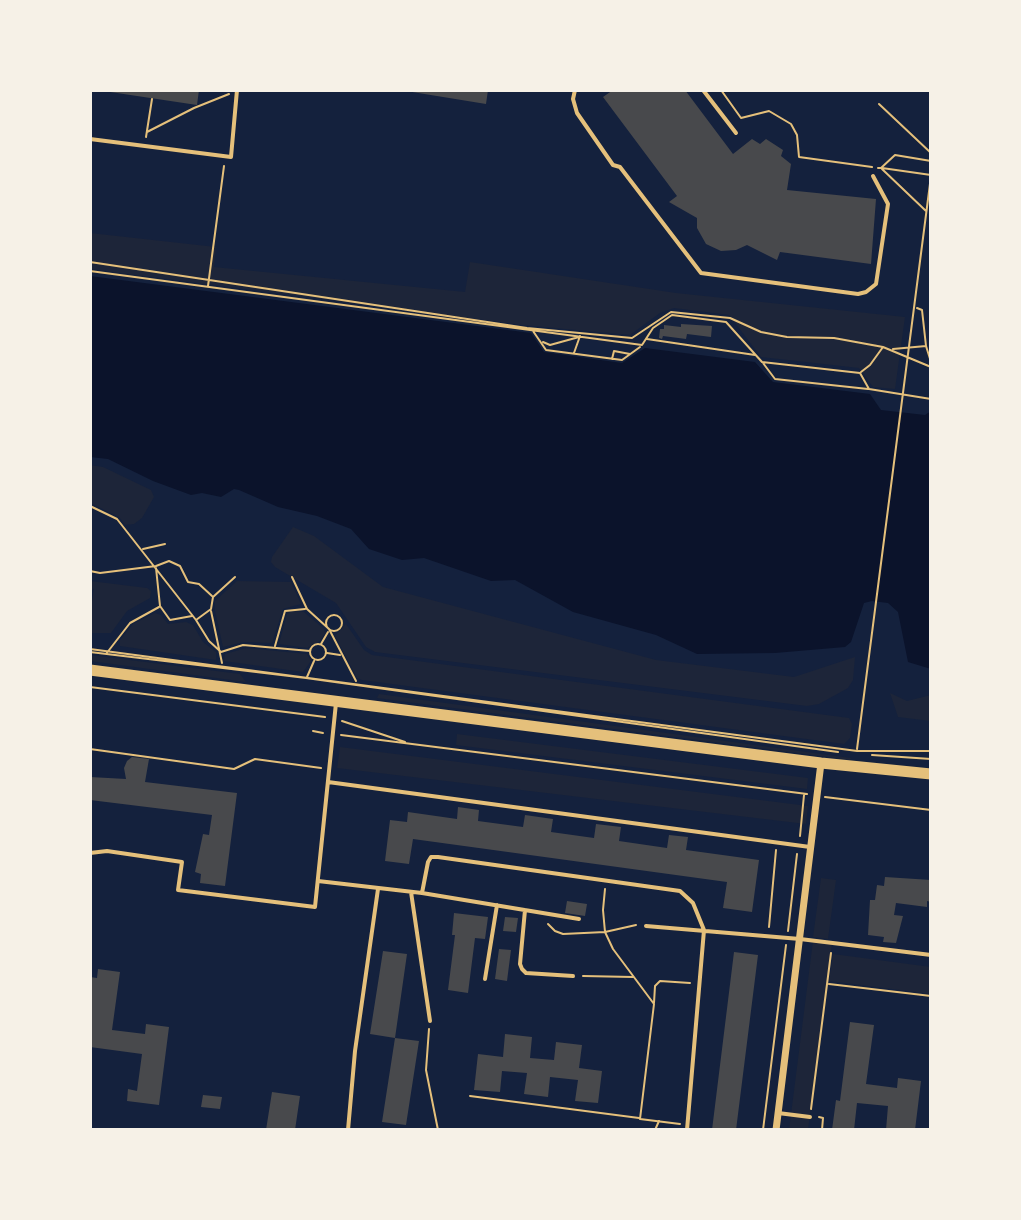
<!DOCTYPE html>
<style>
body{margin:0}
#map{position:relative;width:1021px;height:1220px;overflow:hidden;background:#14213d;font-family:"Sofia Sans Condensed",sans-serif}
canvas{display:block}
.frame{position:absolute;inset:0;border:92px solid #f6f1e7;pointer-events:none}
</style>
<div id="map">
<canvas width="1021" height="1220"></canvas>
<div class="frame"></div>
</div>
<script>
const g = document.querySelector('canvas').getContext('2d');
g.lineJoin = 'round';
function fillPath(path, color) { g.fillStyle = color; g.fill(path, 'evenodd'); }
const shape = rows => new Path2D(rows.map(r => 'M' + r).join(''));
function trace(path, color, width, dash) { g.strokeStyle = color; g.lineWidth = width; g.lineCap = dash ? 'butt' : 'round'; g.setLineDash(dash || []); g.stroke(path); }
const green = shape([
 [90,233,216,247,214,267,465,292,470,262,676,293,905,317,895,389,873,387,859,368,761,357,729,315,674,308,660,313,630,335,522,325,90,269],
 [90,465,103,467,151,490,154,497,142,518,134,524,125,525,119,517,90,503],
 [293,527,314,536,383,587,656,660,794,677,855,657,853,680,848,688,819,704,807,706,375,652,366,647,336,603,275,567,271,562,272,557],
 [90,581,147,588,151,591,150,598,127,611,111,633,92,633,90,614,94,588,90,593],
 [237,581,291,582,301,604,283,609,272,643,244,642,223,647,215,611,215,601],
 [292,611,304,612,324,629,325,633,320,641,307,648,279,644,287,614],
 [155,613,161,615,168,624,186,622,193,625,203,642,216,652,216,660,120,646,120,640,133,624],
 [346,624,364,650,372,655,849,718,852,724,850,738,844,744,362,680,357,678,335,636],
 [246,648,307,654,311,661,303,672,224,661,225,654],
 [90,655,240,674,246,682,90,661],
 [890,693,907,701,931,695,931,721,898,717],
 [379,694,851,758,850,760,377,698],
 [457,734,808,778,807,789,456,745],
 [340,747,808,806,806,824,337,768],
 [821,878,836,880,828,939,813,937],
 [813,941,832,943,808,1130,789,1130],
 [833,954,931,967,931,994,829,981]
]);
const water = shape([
 [90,276,531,333,544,352,622,363,645,348,755,362,773,382,870,394,881,410,925,415,931,411,931,669,908,662,898,612,888,603,872,601,864,603,851,642,845,647,775,653,697,654,656,635,573,612,515,580,491,581,424,558,402,560,369,549,351,529,317,516,278,507,239,490,234,489,221,497,202,493,191,495,153,481,108,459,90,457]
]);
const building = shape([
 [97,90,199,90,197,105],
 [400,90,488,90,486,104],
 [613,90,685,90,733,154,752,139,760,144,766,139,783,150,781,156,791,164,787,190,876,199,871,264,780,252,777,260,747,245,736,250,721,251,706,244,697,228,697,218,669,202,677,196,603,97],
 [681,324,712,326,711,337,687,334,686,339,663,336,662,339,659,338,660,329,664,329,664,325,681,327],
 [132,757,149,759,145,782,237,793,225,886,200,883,201,874,195,872,203,834,209,835,212,815,90,800,90,777,126,779,124,768,127,761],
 [458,807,479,810,478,821,523,827,525,815,553,819,551,832,594,838,596,824,621,827,619,841,667,848,669,835,688,837,686,850,759,860,752,912,723,908,727,882,413,839,409,864,385,861,390,820,407,822,408,812,457,819],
 [885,877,931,880,931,902,927,901,927,907,896,903,894,915,903,916,896,943,883,942,884,937,868,935,870,900,875,900,877,885,884,886],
 [567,901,587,904,585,916,565,913],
 [454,913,488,917,485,939,475,938,468,993,448,990,455,935,452,935],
 [505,917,518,918,516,932,503,931],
 [499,949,511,950,507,981,495,979],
 [383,951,407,954,395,1038,370,1034],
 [734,952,758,955,736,1130,712,1130],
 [98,969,120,972,112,1030,145,1034,146,1024,169,1027,159,1105,127,1101,128,1089,137,1091,142,1054,90,1047,90,977,97,978],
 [850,1022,874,1025,866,1084,897,1088,898,1078,921,1081,915,1130,886,1130,888,1106,857,1103,854,1130,832,1130,836,1100,840,1101],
 [505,1034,532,1037,530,1058,554,1060,556,1042,582,1045,579,1068,602,1071,598,1103,575,1101,578,1080,550,1077,548,1097,524,1094,527,1073,502,1071,500,1092,474,1090,478,1054,503,1057],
 [395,1038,419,1041,406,1125,382,1122],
 [272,1092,300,1096,295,1130,266,1130],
 [203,1095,222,1097,220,1109,201,1107]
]);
const path = shape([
 [721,90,741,118,769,111,791,124,797,135,799,157,872,167],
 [879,104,931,153],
 [147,132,194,108,229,94],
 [146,137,152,99],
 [878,168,881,168,895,155,931,161],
 [882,168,931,175],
 [882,169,926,211],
 [90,262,527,328,632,338,671,312,730,318,761,332,787,337,834,338,883,347,931,367],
 [90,271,642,345,653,328,672,315,726,322,762,362,860,373,869,389,931,399],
 [208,286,224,166],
 [917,308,922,310,926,346,931,362],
 [533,331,546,350,622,360,640,347],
 [647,339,755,355],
 [543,342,550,345,579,337],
 [893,349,926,346],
 [574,353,580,336],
 [612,359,614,351,630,354],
 [763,363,775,379,868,389],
 [861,372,870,365,883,347],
 [90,506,117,519,196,620,211,609,213,597,235,577],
 [143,549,165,544],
 [156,568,160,606,170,620,192,616],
 [90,571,100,573,156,566,169,561,180,566,188,582,199,584,212,596],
 [292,577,307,609,329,629,356,681],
 [211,611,222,663],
 '326 623a8 8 0 1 1 16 0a8 8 0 1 1-16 0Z',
 [196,620,209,641,221,652,243,645,310,651],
 [321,644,328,632],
 '310 652a8 8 0 1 1 16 0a8 8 0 1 1-16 0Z',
 [275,646,285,611,305,609],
 [90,649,857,751,931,751],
 [90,652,306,678,838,752],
 [327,653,340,655],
 [106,654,130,623,159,607],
 [307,677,314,661],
 [90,687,325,717],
 [342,721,405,742],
 [313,731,323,733],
 [341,735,807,794],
 [90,749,234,769,255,759,321,768],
 [857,749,931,176],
 [872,755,931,759],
 [825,797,931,810],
 [800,836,804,795],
 [605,889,603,910,605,932,613,949,654,1004,640,1119,680,1124],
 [548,924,555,931,563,934,605,932,636,925],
 [769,927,776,850],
 [788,931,797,854],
 [583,976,633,977],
 [829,984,931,996],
 [654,1003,655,986,660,981,690,983],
 [429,1029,426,1070,438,1130],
 [470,1096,639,1118],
 [811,1109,831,953],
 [819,1117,823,1118,822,1130],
 [655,1130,659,1121],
 [763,1130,786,945]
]);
const service = shape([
 [575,90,573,99,577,113,613,165,620,167,701,273,858,294,866,292,876,284,888,204,873,176],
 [703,90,736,133],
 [90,139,231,157,237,90],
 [328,782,810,847],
 [90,853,107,851,182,862,178,890,315,907,336,703],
 [318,881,422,893,428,862,431,857,438,857,680,891,693,903,704,930,687,1130],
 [411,892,430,1021],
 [422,893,579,919],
 [525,910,520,964,522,969,526,973,573,976],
 [646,926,800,939,931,955],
 [485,979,497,905],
 [778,1113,810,1117],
 [348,1130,355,1051,378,889]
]);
const minor = shape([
 [776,1130,821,763]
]);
const secondary = shape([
 [90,670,821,763,931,774]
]);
fillPath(green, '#1d2539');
fillPath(water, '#0b132b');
fillPath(building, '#48494c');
trace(path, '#e5c07b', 2);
trace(service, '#e5c07b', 4);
trace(minor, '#e5c07b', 7);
trace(secondary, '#e5c07b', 11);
</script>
